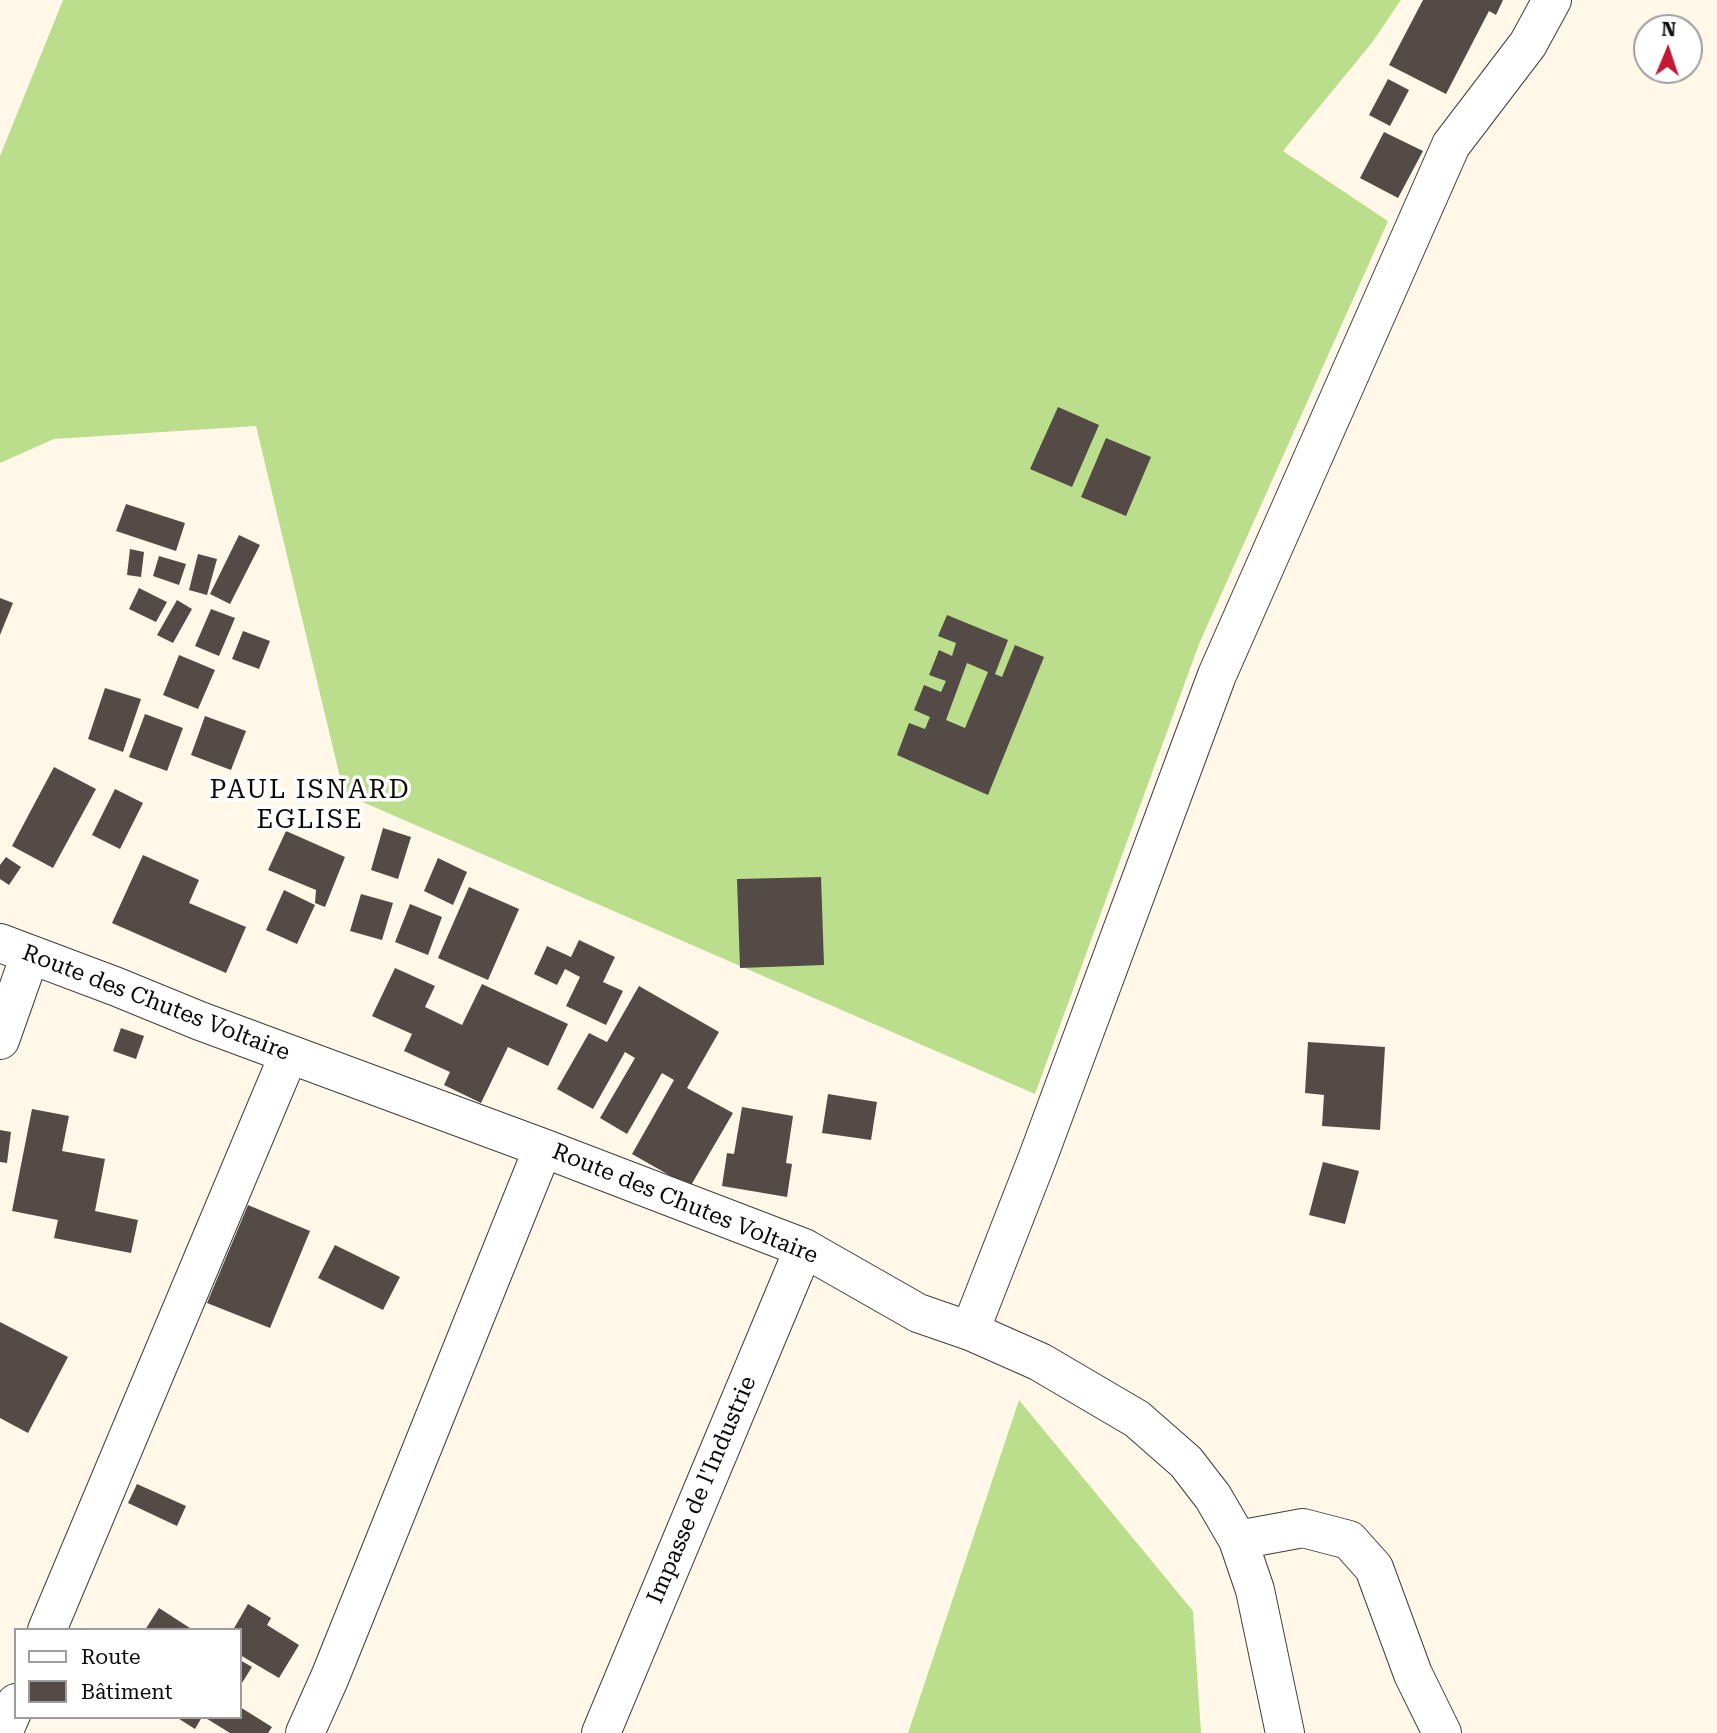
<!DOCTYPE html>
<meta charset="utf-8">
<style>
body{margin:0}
#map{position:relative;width:1717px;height:1733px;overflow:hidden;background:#fff8e8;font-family:"Roboto Serif",serif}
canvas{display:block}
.legend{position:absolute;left:14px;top:1628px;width:228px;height:91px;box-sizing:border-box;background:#fff;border:2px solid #9d9d9d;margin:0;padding:9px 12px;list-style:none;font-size:21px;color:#0a0a0a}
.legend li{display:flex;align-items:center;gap:14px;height:35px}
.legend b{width:35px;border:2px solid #9d9d9d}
.north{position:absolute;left:1633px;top:14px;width:70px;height:70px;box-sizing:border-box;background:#fff;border:2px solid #9d9d9d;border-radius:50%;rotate:2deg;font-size:19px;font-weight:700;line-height:28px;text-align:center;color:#0a0a0a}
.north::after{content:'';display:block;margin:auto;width:24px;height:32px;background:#c41935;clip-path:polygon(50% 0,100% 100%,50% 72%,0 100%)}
</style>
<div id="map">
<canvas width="1717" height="1733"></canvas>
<ul class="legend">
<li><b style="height:9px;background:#fff"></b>Route</li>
<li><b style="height:19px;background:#544a46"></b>Bâtiment</li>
</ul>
<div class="north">N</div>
</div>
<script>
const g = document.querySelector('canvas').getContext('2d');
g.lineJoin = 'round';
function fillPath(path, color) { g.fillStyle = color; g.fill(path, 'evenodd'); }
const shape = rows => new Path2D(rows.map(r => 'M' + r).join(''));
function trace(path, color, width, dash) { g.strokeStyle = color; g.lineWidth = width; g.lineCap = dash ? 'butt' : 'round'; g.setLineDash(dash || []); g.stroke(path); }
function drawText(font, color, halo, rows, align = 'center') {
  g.font = font + ' "Roboto Serif",serif'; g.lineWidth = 7; g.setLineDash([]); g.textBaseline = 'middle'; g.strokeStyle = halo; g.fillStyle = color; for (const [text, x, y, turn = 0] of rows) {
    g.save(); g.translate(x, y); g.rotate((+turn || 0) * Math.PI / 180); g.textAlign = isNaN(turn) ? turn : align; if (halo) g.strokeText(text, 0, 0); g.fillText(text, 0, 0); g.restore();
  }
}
const forest = shape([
 [63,0,1401,0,1371,44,1283,151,1388,221,1199,644,1035,1094,344,794,256,426,54,439,0,463,0,156],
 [1019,1400,1193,1611,1201,1733,908,1733]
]);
const building = shape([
 [1423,0,1503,0,1496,15,1489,11,1446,94,1389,65],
 [1388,79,1409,90,1390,126,1369,115],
 [1384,132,1423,151,1398,198,1360,178],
 [1058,407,1099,425,1072,487,1030,469],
 [1106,438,1151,457,1126,516,1081,497],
 [126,504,185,523,176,551,116,531],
 [239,535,260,545,230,604,210,594],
 [130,549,144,552,141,577,127,575],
 [198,554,217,559,207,595,189,590],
 [159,556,186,564,179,585,153,576],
 [139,588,167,602,156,622,129,609],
 [0,598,13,603,0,635],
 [177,600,192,609,173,643,157,635],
 [211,609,235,618,219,656,195,646],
 [947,615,1008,640,995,674,1002,677,1015,645,1044,657,988,795,897,755,909,723,925,729,930,717,914,710,924,685,941,692,946,681,929,675,939,650,952,656,956,643,938,636],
 [967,663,988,672,965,728,946,720],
 [243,631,270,641,259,669,232,659],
 [179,655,215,670,198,709,163,695],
 [105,688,141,699,123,752,88,739],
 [145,714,183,728,167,771,129,757],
 [205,716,246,731,231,770,191,755],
 [54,767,96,789,53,868,12,846],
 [115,789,143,803,120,849,92,835],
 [383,828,411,837,398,879,371,870],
 [286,831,345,857,325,907,315,903,316,890,268,870],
 [143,855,199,880,189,903,246,927,226,973,112,923],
 [6,857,21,867,9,885,0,879,0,865],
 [438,858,467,872,453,905,424,891],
 [821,877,824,965,740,968,737,879],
 [469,887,519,909,488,980,438,958],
 [284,890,315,905,297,944,266,930],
 [361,894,393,903,382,940,350,931],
 [410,904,442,917,428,955,395,942],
 [579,940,615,957,603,982,623,991,606,1025,566,1006,580,977,565,969,557,985,534,974,547,946,571,957],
 [395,968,435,986,425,1007,462,1025,482,984,568,1024,548,1066,508,1047,481,1103,444,1085,450,1072,404,1051,412,1034,372,1016],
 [639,986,719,1032,687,1088,733,1113,690,1187,632,1154,674,1080,662,1073,627,1134,600,1118,635,1058,625,1052,593,1109,557,1089,589,1033,607,1042],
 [121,1028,144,1036,136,1059,113,1051],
 [1308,1042,1385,1047,1380,1130,1322,1126,1324,1095,1305,1093],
 [828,1094,877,1102,871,1140,822,1133],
 [742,1107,793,1116,786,1163,792,1164,787,1197,722,1186,727,1153,734,1154],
 [32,1109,69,1116,62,1151,105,1159,95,1211,138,1220,131,1253,54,1238,58,1220,12,1211],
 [0,1130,11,1132,7,1163,0,1162],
 [1323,1162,1359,1171,1345,1224,1309,1215],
 [248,1205,310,1231,270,1328,207,1303],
 [335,1245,400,1277,383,1310,318,1278],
 [0,1322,68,1357,28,1433,0,1418],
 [137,1484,186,1506,177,1526,128,1503],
 [248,1604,271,1618,267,1625,299,1645,279,1678,240,1655,240,1630,233,1630],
 [159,1608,193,1630,145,1630],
 [240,1660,252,1667,240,1686],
 [240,1707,272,1727,268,1733,230,1733,204,1717,240,1717],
 [176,1717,202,1717,195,1729]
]);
const minor = shape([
 [0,943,117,987,200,1021,543,1148,804,1248,918,1313,970,1331,1040,1362,1137,1419,1186,1462,1213,1497,1238,1540,1255,1590,1285,1733],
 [0,1040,30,955],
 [970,1331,1038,1157,1217,675,1451,145,1528,44,1552,0],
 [1238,1540,1303,1528,1349,1540,1374,1568,1413,1674,1442,1733],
 [47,1630,289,1054],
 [3,1733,16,1703],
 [305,1733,330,1677,543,1148],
 [601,1733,804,1248]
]);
const streetNames = [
 ["Route des Chutes Voltaire",156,1003,21],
 ["Route des Chutes Voltaire",685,1204,22],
 ["Impasse de l'Industrie",702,1490,-67]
];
const quarterNames = [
 ["PAUL ISNARD",310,790],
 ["EGLISE",310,820]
];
fillPath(forest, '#bbde8d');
fillPath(building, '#544a46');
trace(minor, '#3d3d3d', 40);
trace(minor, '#fff', 38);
drawText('23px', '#0a0a0a', '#fff', streetNames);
g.letterSpacing = '2px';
drawText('26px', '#0a0a0a', '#fff', quarterNames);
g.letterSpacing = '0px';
</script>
